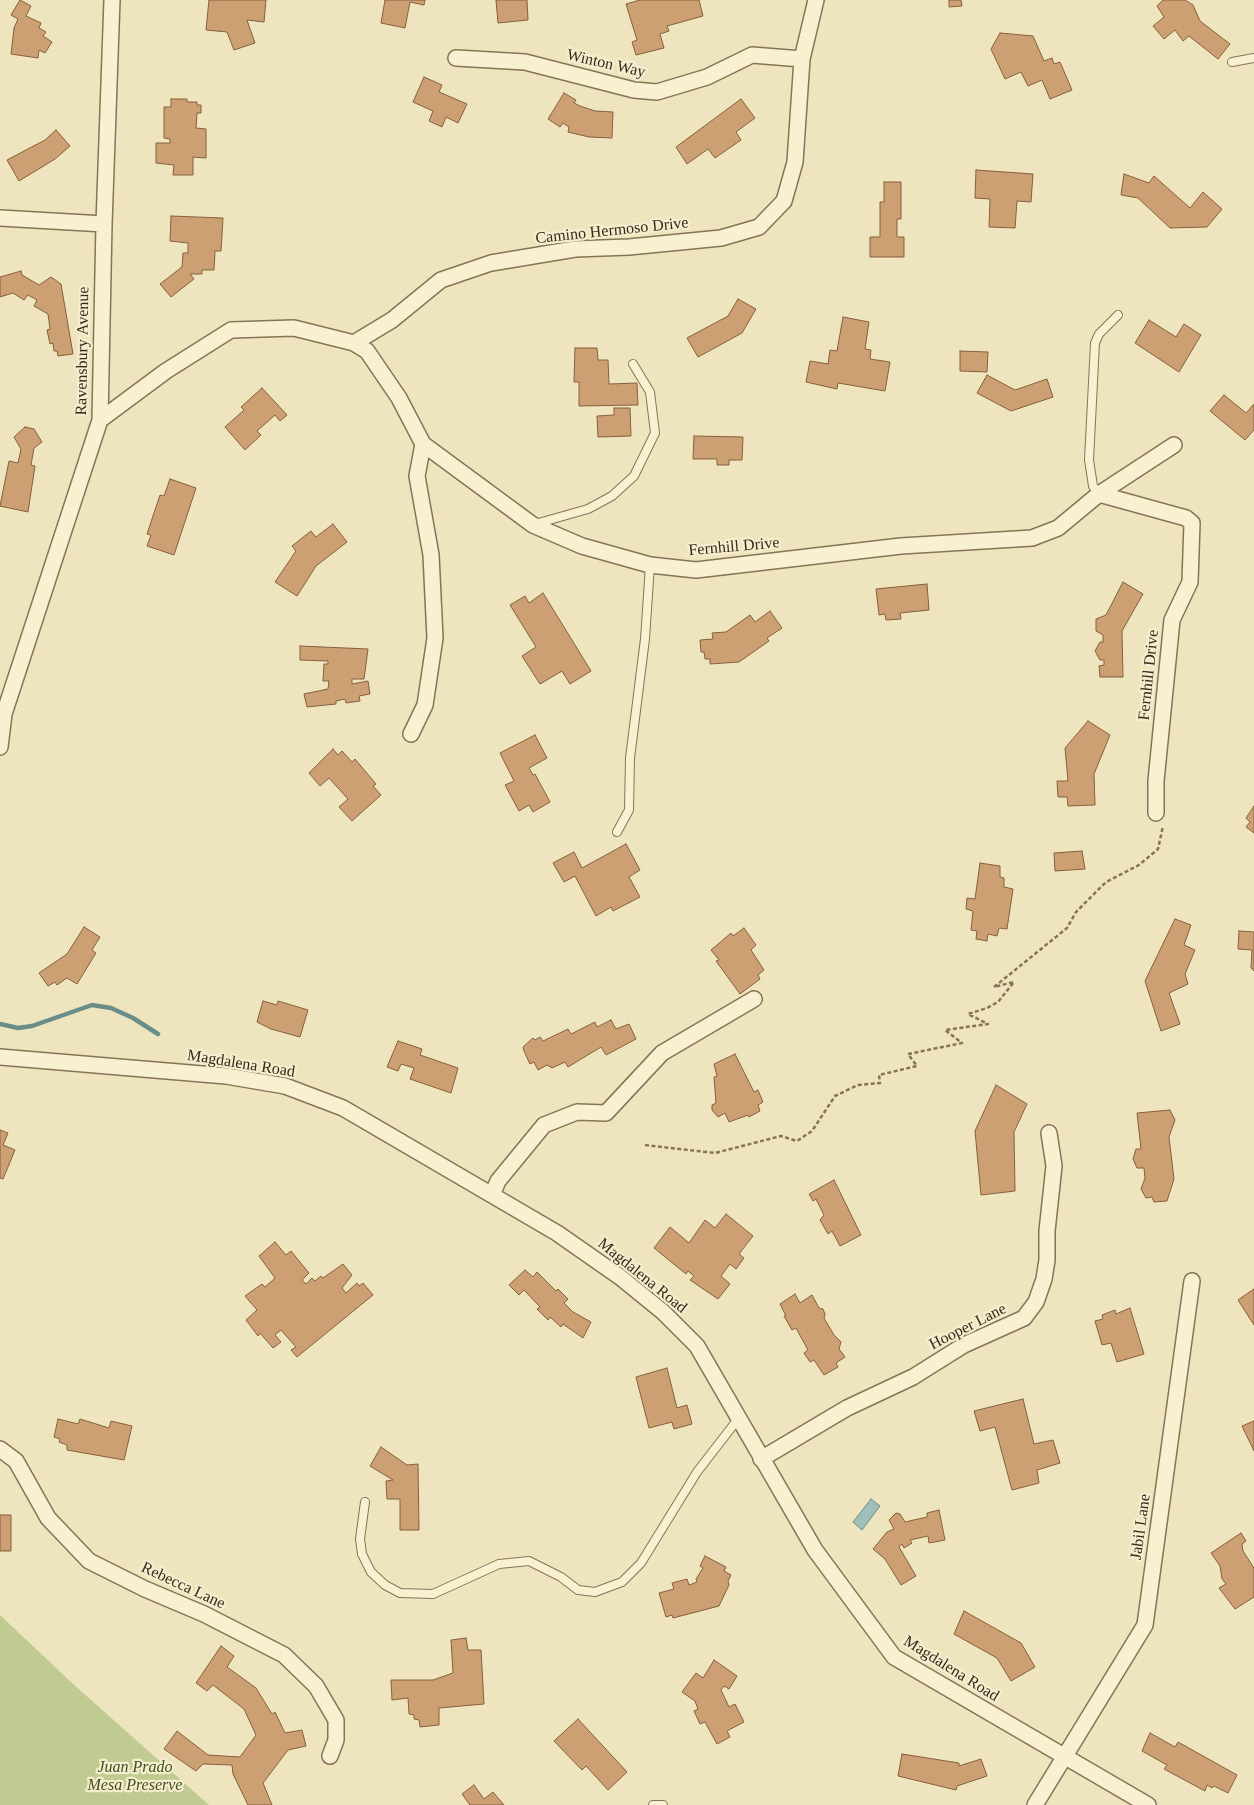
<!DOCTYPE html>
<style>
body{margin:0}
canvas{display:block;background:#eee4be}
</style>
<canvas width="1254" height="1805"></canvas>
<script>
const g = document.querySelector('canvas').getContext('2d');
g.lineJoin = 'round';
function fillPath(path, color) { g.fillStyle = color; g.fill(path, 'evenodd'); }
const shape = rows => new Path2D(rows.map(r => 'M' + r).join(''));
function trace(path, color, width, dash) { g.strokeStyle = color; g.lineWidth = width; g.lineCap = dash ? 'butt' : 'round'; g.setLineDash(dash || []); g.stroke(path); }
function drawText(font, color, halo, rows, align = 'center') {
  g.font = font + ' "Times New Roman",serif'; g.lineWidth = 4.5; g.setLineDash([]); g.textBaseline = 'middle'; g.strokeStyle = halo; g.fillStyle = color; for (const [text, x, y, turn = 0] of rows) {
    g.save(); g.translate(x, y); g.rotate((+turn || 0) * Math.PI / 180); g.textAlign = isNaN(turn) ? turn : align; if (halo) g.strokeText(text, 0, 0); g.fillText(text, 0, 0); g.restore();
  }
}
const green = shape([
 [0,1615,72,1683,209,1805,0,1805]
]);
const water = shape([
 [871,1499,880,1506,862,1530,853,1522,871,1499]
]);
const stream = shape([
 [0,1024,18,1028,32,1026,92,1005,111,1008,133,1018,158,1034]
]);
const building = shape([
 [20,0,31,6,26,16,41,23,39,28,46,32,43,36,52,42,45,53,39,50,38,58,11,54,14,28,18,19,11,15,20,0],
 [209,0,266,0,264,22,247,20,255,43,234,50,227,32,206,30,209,0],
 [385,0,425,0,424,5,410,2,405,28,381,23,385,0],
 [496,0,527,0,528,20,498,23,496,0],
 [640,0,699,0,703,16,667,26,669,31,660,34,664,48,636,55,632,42,637,40,626,4,640,0],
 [949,0,961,0,962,6,949,7,949,0],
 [1163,0,1185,0,1193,5,1200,21,1230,44,1218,59,1189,36,1183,41,1175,30,1164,39,1153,26,1164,17,1157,6,1163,0],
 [1000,33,1033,36,1044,61,1052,58,1054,64,1060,62,1072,90,1050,99,1042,80,1028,86,1021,72,1005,79,991,49,1000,33],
 [424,77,442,85,439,92,467,104,458,123,446,117,442,127,429,121,433,111,413,102,424,77],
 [564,93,576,100,574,103,580,106,595,111,613,112,612,138,589,137,568,132,569,127,563,123,560,127,548,119,564,93],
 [171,99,187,99,187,102,197,102,197,105,201,105,201,113,197,113,196,128,206,129,206,158,193,157,193,175,173,175,174,165,156,163,156,143,170,143,170,139,164,138,164,107,171,107,171,99],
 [741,99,755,118,736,132,741,140,715,158,708,149,687,164,676,147,741,99],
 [56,130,70,146,55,159,19,181,7,160,45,140,56,130],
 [976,170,1033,174,1031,202,1017,201,1015,228,989,227,990,199,975,198,976,170],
 [1124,174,1149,183,1154,176,1190,208,1203,192,1222,209,1207,227,1170,228,1138,198,1121,195,1124,174],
 [884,182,901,182,901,219,897,219,897,237,904,237,904,257,870,257,870,237,880,237,880,202,884,202,884,182],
 [171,216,223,218,221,251,215,251,214,270,202,270,202,274,190,274,194,279,171,297,160,284,182,267,183,253,188,253,188,243,170,241,171,216],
 [21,271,22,275,39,285,51,277,61,284,73,354,58,356,57,351,54,351,53,343,50,344,47,330,50,329,48,314,34,306,37,300,28,295,24,300,13,293,0,297,0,277,21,271],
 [738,299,756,309,742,333,698,357,687,338,728,316,738,299],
 [843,317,869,322,865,349,871,350,870,359,890,362,885,391,838,383,837,389,806,382,810,361,828,364,830,350,837,351,843,317],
 [1149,320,1176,337,1184,324,1201,335,1179,372,1135,343,1149,320],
 [575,348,597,348,598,360,608,360,609,384,637,383,638,405,579,406,579,382,574,382,575,348],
 [960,351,988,352,987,372,960,371,960,351],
 [987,375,1015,390,1047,379,1053,397,1011,411,977,393,987,375],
 [262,388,287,415,280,421,275,415,257,431,261,435,245,450,225,427,244,410,241,407,262,388],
 [1224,395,1246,413,1254,404,1254,430,1245,440,1210,411,1224,395],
 [614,408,630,408,631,436,598,437,597,416,614,415,614,408],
 [25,427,34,429,42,442,34,448,31,465,35,466,28,512,0,506,9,461,18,463,21,449,14,437,25,427],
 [694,436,743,437,742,460,729,460,729,465,717,465,717,459,693,459,694,436],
 [170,479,196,488,174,555,147,546,151,535,147,534,160,495,164,496,170,479],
 [333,524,347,542,316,566,297,596,275,582,296,551,292,546,311,531,316,537,333,524],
 [1123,582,1143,594,1122,631,1123,677,1100,677,1099,666,1104,665,1104,660,1100,660,1095,651,1100,642,1103,642,1103,635,1096,631,1096,619,1106,615,1123,582],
 [927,584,929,610,900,613,901,619,886,620,885,614,879,615,876,589,927,584],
 [543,593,591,671,570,684,562,671,540,684,522,656,536,647,510,605,525,596,529,603,543,593],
 [770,611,782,628,767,638,769,641,739,662,710,664,710,659,705,659,704,652,701,652,700,640,713,639,712,633,726,632,750,615,755,622,770,611],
 [300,646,368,649,364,679,352,679,352,684,368,681,370,694,359,696,360,701,346,703,345,699,336,701,336,704,307,707,304,694,328,689,329,681,323,681,324,664,328,664,328,661,300,660,300,646],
 [1088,721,1110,735,1094,774,1095,805,1068,806,1067,797,1058,797,1057,781,1068,781,1065,748,1088,721],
 [535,735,547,758,529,768,533,775,535,774,550,802,533,812,529,805,519,811,505,785,514,781,500,753,535,735],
 [333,749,338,755,342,751,352,762,355,759,376,784,373,786,381,795,352,821,339,807,348,799,329,778,320,786,309,773,333,749],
 [1254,806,1254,833,1246,827,1250,822,1246,818,1254,806],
 [626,844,640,870,629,877,640,897,613,911,611,907,596,916,575,876,564,882,553,863,574,852,582,868,626,844],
 [1082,851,1085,869,1055,871,1054,853,1082,851],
 [980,863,1000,866,1000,877,1004,878,1004,887,1013,889,1007,929,999,928,997,936,988,934,987,941,976,939,977,931,971,930,973,911,966,909,967,898,975,899,980,863],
 [1175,919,1191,925,1184,945,1195,950,1185,974,1188,984,1169,993,1180,1024,1161,1031,1145,981,1175,919],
 [84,927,100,937,92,950,96,953,77,984,67,978,57,985,55,982,48,986,39,973,67,954,84,927],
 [744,928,756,945,751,950,764,970,758,975,760,979,740,994,716,961,719,960,711,950,731,933,733,936,744,928],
 [1239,931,1254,932,1254,971,1251,968,1252,950,1238,949,1239,931],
 [263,1001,277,1005,278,1001,308,1010,300,1037,271,1029,257,1022,263,1001],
 [611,1020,616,1029,629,1024,636,1039,606,1055,601,1047,568,1067,565,1062,552,1068,547,1065,538,1070,534,1062,530,1064,524,1051,523,1047,533,1038,535,1040,540,1037,543,1041,568,1029,571,1034,595,1022,597,1027,611,1020],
 [398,1041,422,1049,420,1055,458,1068,451,1093,410,1079,414,1068,401,1064,398,1071,387,1067,398,1041],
 [735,1054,754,1092,758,1090,763,1102,758,1105,760,1111,749,1117,748,1115,729,1122,725,1113,718,1117,712,1110,712,1105,716,1103,714,1077,717,1076,714,1064,735,1054],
 [996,1085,1027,1104,1014,1132,1015,1191,981,1195,975,1131,996,1085],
 [1170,1110,1175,1120,1169,1137,1174,1179,1167,1201,1154,1202,1152,1197,1146,1198,1141,1189,1145,1178,1144,1168,1137,1168,1133,1159,1136,1149,1141,1149,1137,1113,1170,1110],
 [0,1130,8,1133,3,1145,15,1150,3,1179,0,1178,0,1130],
 [834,1180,861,1235,840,1246,832,1231,828,1234,820,1220,824,1215,816,1199,813,1201,809,1194,834,1180],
 [726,1214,753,1236,739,1254,744,1258,736,1269,730,1264,721,1276,730,1284,718,1299,690,1280,694,1276,688,1271,686,1274,654,1248,670,1227,689,1243,705,1220,715,1228,726,1214],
 [275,1242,286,1255,291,1251,309,1273,302,1280,306,1284,312,1278,315,1281,321,1276,323,1278,343,1264,352,1275,342,1288,346,1293,357,1283,359,1286,363,1283,373,1295,297,1357,291,1350,296,1347,281,1330,275,1335,281,1342,273,1348,260,1333,258,1336,246,1320,257,1310,245,1296,262,1284,265,1287,275,1278,259,1256,275,1242],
 [525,1270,533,1277,537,1272,556,1291,558,1289,568,1299,564,1303,573,1312,591,1322,583,1338,563,1324,561,1327,550,1317,548,1320,537,1309,540,1307,524,1290,519,1295,509,1285,525,1270],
 [1254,1289,1254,1325,1238,1300,1254,1289],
 [795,1294,800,1303,812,1295,819,1308,823,1309,825,1314,824,1318,834,1335,841,1342,839,1349,845,1357,836,1363,838,1367,824,1375,814,1360,810,1362,804,1353,808,1350,796,1328,792,1330,784,1316,786,1316,780,1304,795,1294],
 [1130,1308,1144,1354,1117,1362,1111,1343,1102,1345,1095,1321,1103,1319,1102,1315,1115,1310,1116,1314,1130,1308],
 [667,1368,677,1408,687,1405,692,1424,674,1429,672,1422,649,1428,636,1377,667,1368],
 [1023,1399,1034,1444,1053,1440,1060,1463,1037,1470,1039,1483,1012,1490,995,1427,980,1431,974,1411,1023,1399],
 [58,1419,78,1424,80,1419,109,1428,111,1421,132,1426,124,1460,67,1450,67,1445,59,1442,60,1439,54,1437,58,1419],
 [1254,1421,1254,1451,1242,1426,1254,1421],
 [381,1447,407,1465,418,1464,419,1530,400,1530,400,1499,387,1499,386,1481,393,1480,370,1466,381,1447],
 [939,1510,945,1540,929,1543,928,1536,910,1540,912,1543,904,1548,902,1544,899,1547,916,1576,901,1585,885,1559,873,1549,887,1532,894,1529,889,1520,896,1513,900,1514,905,1522,927,1517,927,1513,939,1510],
 [0,1515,11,1515,11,1551,0,1551,0,1515],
 [1241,1533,1246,1541,1242,1544,1243,1551,1254,1568,1254,1597,1235,1609,1219,1588,1226,1584,1222,1579,1220,1566,1211,1553,1241,1533],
 [705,1556,726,1567,724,1571,731,1575,728,1581,729,1585,719,1606,673,1618,672,1615,666,1617,659,1593,674,1589,672,1583,687,1579,689,1585,697,1582,696,1579,703,1568,700,1566,705,1556],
 [964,1611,1021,1643,1035,1667,1011,1681,997,1658,954,1634,964,1611],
 [466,1638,468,1650,481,1650,484,1704,439,1708,439,1725,420,1727,419,1720,414,1719,414,1715,409,1714,408,1698,392,1700,391,1680,433,1680,453,1673,451,1640,466,1638],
 [221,1646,234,1656,227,1667,256,1688,272,1714,275,1712,285,1733,302,1730,306,1746,288,1750,263,1783,272,1805,248,1805,233,1774,232,1765,203,1764,196,1771,164,1749,177,1731,208,1755,240,1757,256,1735,244,1709,213,1685,207,1691,196,1683,221,1646],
 [714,1660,737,1676,729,1689,724,1686,721,1690,729,1707,735,1704,744,1722,727,1731,730,1737,717,1744,705,1722,700,1724,694,1711,698,1709,695,1701,682,1692,696,1673,703,1678,714,1660],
 [578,1719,627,1772,608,1790,586,1766,582,1770,554,1741,578,1719],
 [1150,1733,1175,1747,1178,1742,1237,1775,1228,1793,1214,1786,1212,1788,1207,1785,1205,1791,1164,1769,1167,1765,1142,1751,1150,1733],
 [902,1754,959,1763,959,1766,981,1759,987,1776,957,1786,956,1790,898,1776,902,1754],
 [474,1785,484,1799,493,1792,504,1805,470,1805,462,1794,474,1785]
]);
const path = shape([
 [645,1145,715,1153,781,1136,797,1141,812,1131,835,1096,858,1085,880,1083,879,1075,917,1066,908,1054,962,1043,945,1030,988,1024,968,1014,987,1008,998,1002,1014,982,994,987,1067,928,1076,912,1106,882,1139,865,1158,849,1163,826]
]);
const service = shape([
 [1232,62,1254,58],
 [1099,494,1093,486,1089,460,1095,343,1099,334,1118,315],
 [535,524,588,509,612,496,634,476,655,433,650,392,633,364],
 [617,832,629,810,630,758,645,639,650,565],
 [365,1502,360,1539,362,1554,371,1572,385,1585,400,1593,433,1594,499,1564,529,1561,561,1577,578,1590,595,1592,622,1582,641,1563,697,1472,738,1419],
 [653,1805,663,1805]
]);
const minor = shape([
 [456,58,525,62,634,90,657,92,707,77,752,55,802,59],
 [0,218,104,224],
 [354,343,367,351,399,398,423,444,533,525,582,546,650,565,696,570,901,546,1032,538,1058,528,1099,494,1174,445],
 [100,420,166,371,231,330,294,328,354,343,392,320,441,280,491,263,575,249,629,247,721,238,759,227,784,201,795,162,802,59,816,0],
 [1099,494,1186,518,1192,523,1190,582,1172,620,1156,781,1156,813],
 [411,734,425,705,435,638,431,555,417,476,423,444],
 [0,747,4,714,100,420,104,224,112,0],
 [0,1057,226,1076,285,1086,343,1108,557,1233,620,1277,663,1312,697,1346,815,1550,894,1657,1148,1805],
 [492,1195,498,1181,544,1125,577,1112,606,1113,662,1053,754,999],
 [0,1449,16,1461,48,1518,89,1561,145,1589,204,1614,284,1655,316,1686,336,1720,336,1740,330,1756],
 [761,1459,847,1408,913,1377,964,1345,1024,1318,1036,1302,1044,1279,1047,1260,1047,1231,1054,1166,1049,1133],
 [1035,1805,1145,1625,1192,1281]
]);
const streetNames = [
 ["Winton Way",606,64,13],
 ["Camino Hermoso Drive",612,231,-6],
 ["Ravensbury Avenue",83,351,-89],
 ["Fernhill Drive",734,547,-5],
 ["Fernhill Drive",1149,675,-84],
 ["Magdalena Road",241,1064,9],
 ["Magdalena Road",642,1276,39],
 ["Hooper Lane",968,1327,-27],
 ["Jabil Lane",1141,1527,-82],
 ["Rebecca Lane",183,1586,25],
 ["Magdalena Road",951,1669,32]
];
const parkNames = [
 ["Juan Prado",135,1768],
 ["Mesa Preserve",135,1786]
];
fillPath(green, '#c0cb92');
fillPath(water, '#a1bfb9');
trace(water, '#698d87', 1);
trace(stream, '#698d87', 4.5);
fillPath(building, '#cca073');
trace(building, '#85603c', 1);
trace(service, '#867457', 10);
trace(minor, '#867457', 18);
trace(path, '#867457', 2.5, [4, 2.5]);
trace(service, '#f9f0d1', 8);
trace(minor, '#f9f0d1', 15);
drawText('16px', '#352a1b', '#f5edcd', streetNames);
drawText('italic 16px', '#415222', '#f5edcd', parkNames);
</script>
